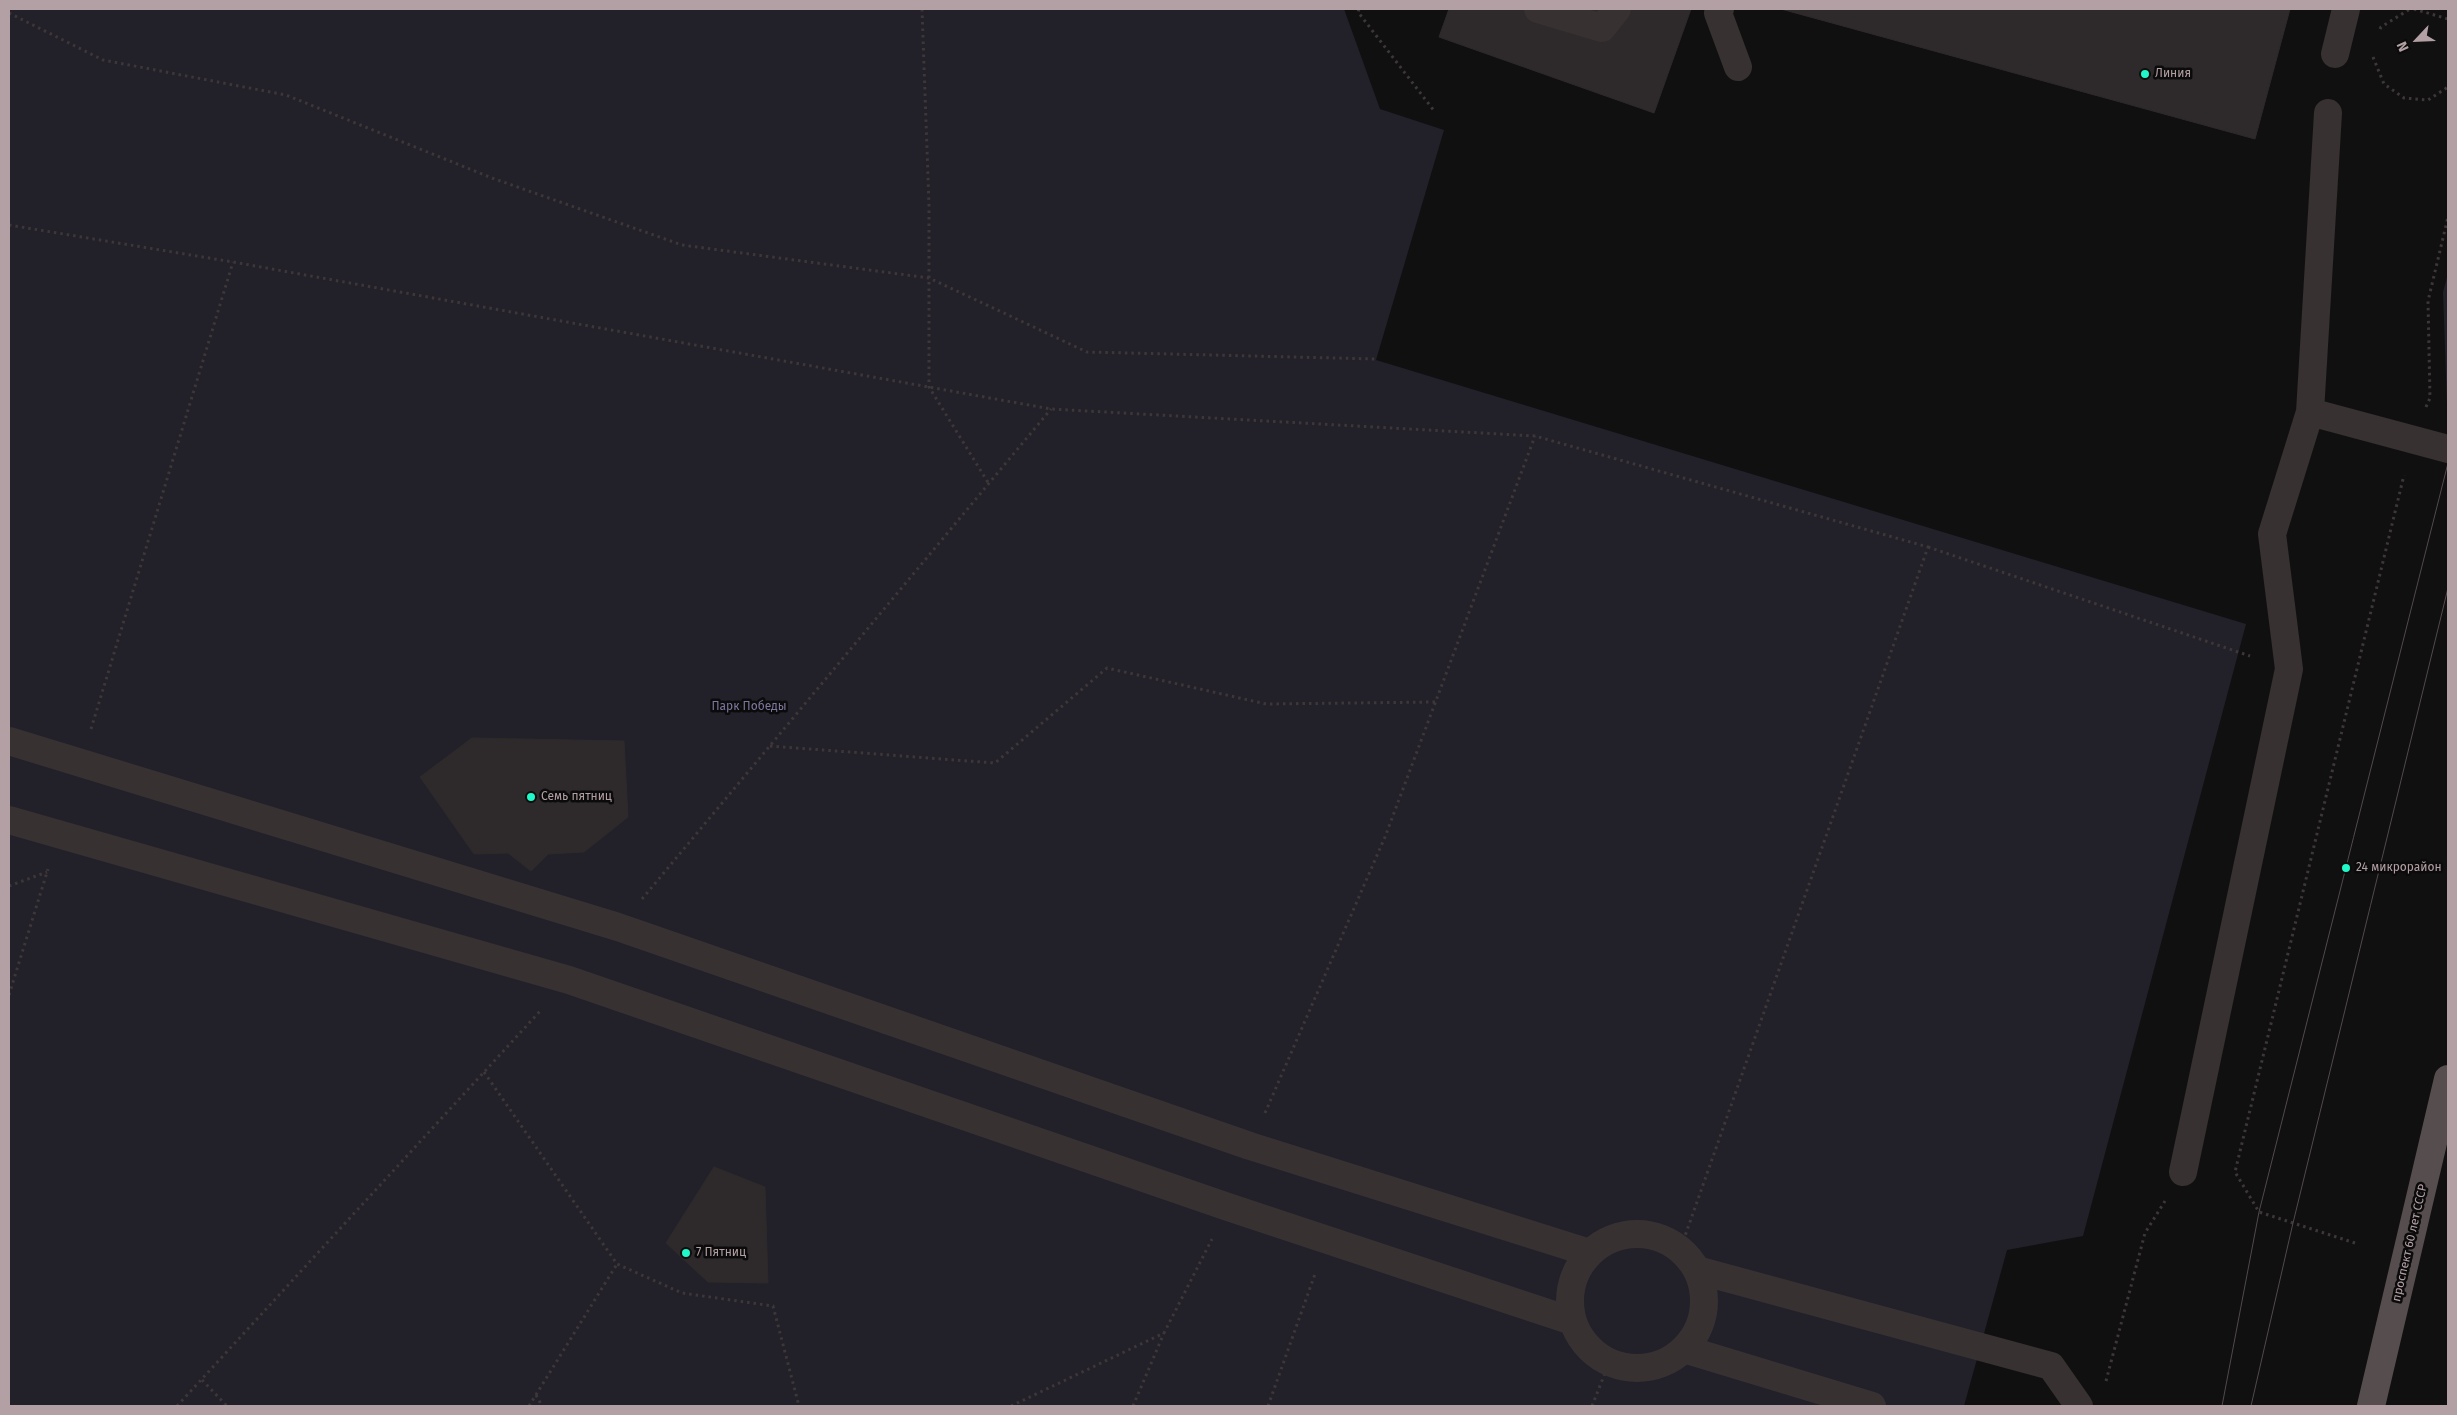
<!DOCTYPE html>
<meta charset="utf-8">
<style>
body{margin:0}
#map{position:relative;width:2457px;height:1415px;overflow:hidden;background:#111010;font-family:"Fira Sans",sans-serif}
canvas{display:block}
.frame{position:absolute;inset:0;border:10px solid #b3a0a4;pointer-events:none}
.north{position:absolute;left:2392px;top:15px;width:50px;height:50px;-webkit-text-stroke:4px #0c0b0b;paint-order:stroke;rotate:245deg;font-size:14px;font-weight:700;line-height:20px;text-align:center;color:#b3a0a4}
.north::after{content:'';display:block;margin:auto;width:18px;height:22px;background:#b3a0a4;clip-path:polygon(50% 0,100% 100%,50% 72%,0 100%)}
</style>
<div id="map">
<canvas width="2457" height="1415"></canvas>
<div class="frame"></div>
<div class="north">N</div>
</div>
<script>
const g = document.querySelector('canvas').getContext('2d');
g.lineJoin = 'round';
function fillPath(path, color) { g.fillStyle = color; g.fill(path, 'evenodd'); }
const shape = rows => new Path2D(rows.map(r => 'M' + r).join(''));
function trace(path, color, width, dash) { g.strokeStyle = color; g.lineWidth = width; g.lineCap = dash ? 'butt' : 'round'; g.setLineDash(dash || []); g.stroke(path); }
function drawText(font, color, halo, rows, align = 'center') {
  g.font = font + ' "Fira Sans",sans-serif'; g.lineWidth = 5; g.setLineDash([]); g.textBaseline = 'middle'; g.strokeStyle = halo; g.fillStyle = color; for (const [text, x, y, turn = 0] of rows) {
    g.save(); g.translate(x, y); g.rotate((+turn || 0) * Math.PI / 180); g.textAlign = isNaN(turn) ? turn : align; if (halo) g.strokeText(text, 0, 0); g.fillText(text, 0, 0); g.restore();
  }
}
const green = shape([
 [9,9,1344,9,1380,109,1444,130,1376,360,2246,624,2083,1236,2007,1250,1964,1406,9,1406],
 [2448,274,2448,433,2443,292]
]);
const building = shape([
 [1449,9,1691,9,1654,113,1439,37,1449,9],
 [1781,9,2290,9,2255,139,1781,9],
 [472,738,624,741,628,817,584,852,548,854,531,871,508,853,474,854,420,777,472,738],
 [714,1167,765,1187,768,1283,708,1282,666,1243,714,1167]
]);
const path = shape([
 [922,9,929,205,929,387,989,484],
 [1359,9,1358,12,1435,112],
 [2414,9,2448,19],
 [9,13,103,60,286,95,492,178,682,245,929,278,1087,352,1376,359],
 [2380,29,2381,27,2410,9],
 [2373,57,2384,84,2404,98,2428,100,2448,87],
 [9,225,233,262,1051,409,1535,436,1928,547,1685,1236],
 [2426,407,2430,398,2428,301,2448,217],
 [1928,547,2250,656],
 [91,729,233,262],
 [770,746,995,763,1107,668,1266,704,1436,702],
 [9,886,47,872],
 [642,899,1051,409],
 [9,995,48,869],
 [484,1072,617,1264,682,1293,773,1306,799,1406],
 [1265,1113,1385,837,1535,436],
 [2355,1243,2259,1212,2235,1172,2404,475],
 [202,1380,227,1406],
 [2106,1381,2145,1233,2165,1201],
 [536,1395,542,1406],
 [177,1406,542,1009],
 [529,1406,617,1264],
 [1011,1406,1164,1333,1212,1239],
 [1133,1406,1164,1333],
 [1268,1406,1315,1274],
 [1592,1406,1609,1363]
]);
const minor = shape([
 [1538,9,1602,28,1617,9],
 [1720,9,1718,13,1738,67],
 [2335,54,2346,9],
 [2328,113,2310,412,2448,449],
 [9,741,618,927,1250,1146,1590,1253],
 [9,820,569,980,1228,1207,1572,1321],
 [2183,1172,2289,669,2272,534,2310,412],
 '1570 1301a67 67 0 1 1 134 0a67 67 0 1 1-134 0Z',
 [1697,1270,2051,1366,2079,1406],
 [1684,1349,1872,1406]
]);
const major = shape([
 [2371,1406,2448,1079]
]);
const tram = shape([
 [2222,1406,2259,1212,2448,463],
 [2251,1406,2293,1223,2448,588]
]);
const markers = [
 [2145,74,5,"#21f8c9"],
 [531,797,5,"#21f8c9"],
 [2346,868,5,"#21f8c9"],
 [686,1253,5,"#21f8c9"]
];
const poiNames = [
 ["Линия",2155,74],
 ["Семь пятниц",541,797],
 ["24 микрорайон",2356,868],
 ["7 Пятниц",696,1253]
];
const parkNames = [
 ["Парк Победы",749,707]
];
const streetNames = [
 ["проспект 60 лет СССР",2410,1243,-77]
];
fillPath(green, '#222029');
fillPath(building, '#2e2a2b');
trace(building, '#2e2a2a', 1);
trace(path, '#3e3738', 3, [2.5, 4]);
trace(minor, '#373131', 28);
trace(major, '#564d4e', 28);
trace(tram, '#524a4b', 1);
for (const [x, y, r, color] of markers) { const dot = new Path2D(); dot.arc(x, y, r, 0, 2 * Math.PI); g.fillStyle = color; g.fill(dot); trace(dot, '#0c0b0b', 2); }
drawText('12px', '#b3a0a4', '#0c0b0b', poiNames, 'left');
drawText('12px', '#7e769f', '#0c0b0b', parkNames);
drawText('12px', '#b3a0a4', '#0c0b0b', streetNames);
</script>
